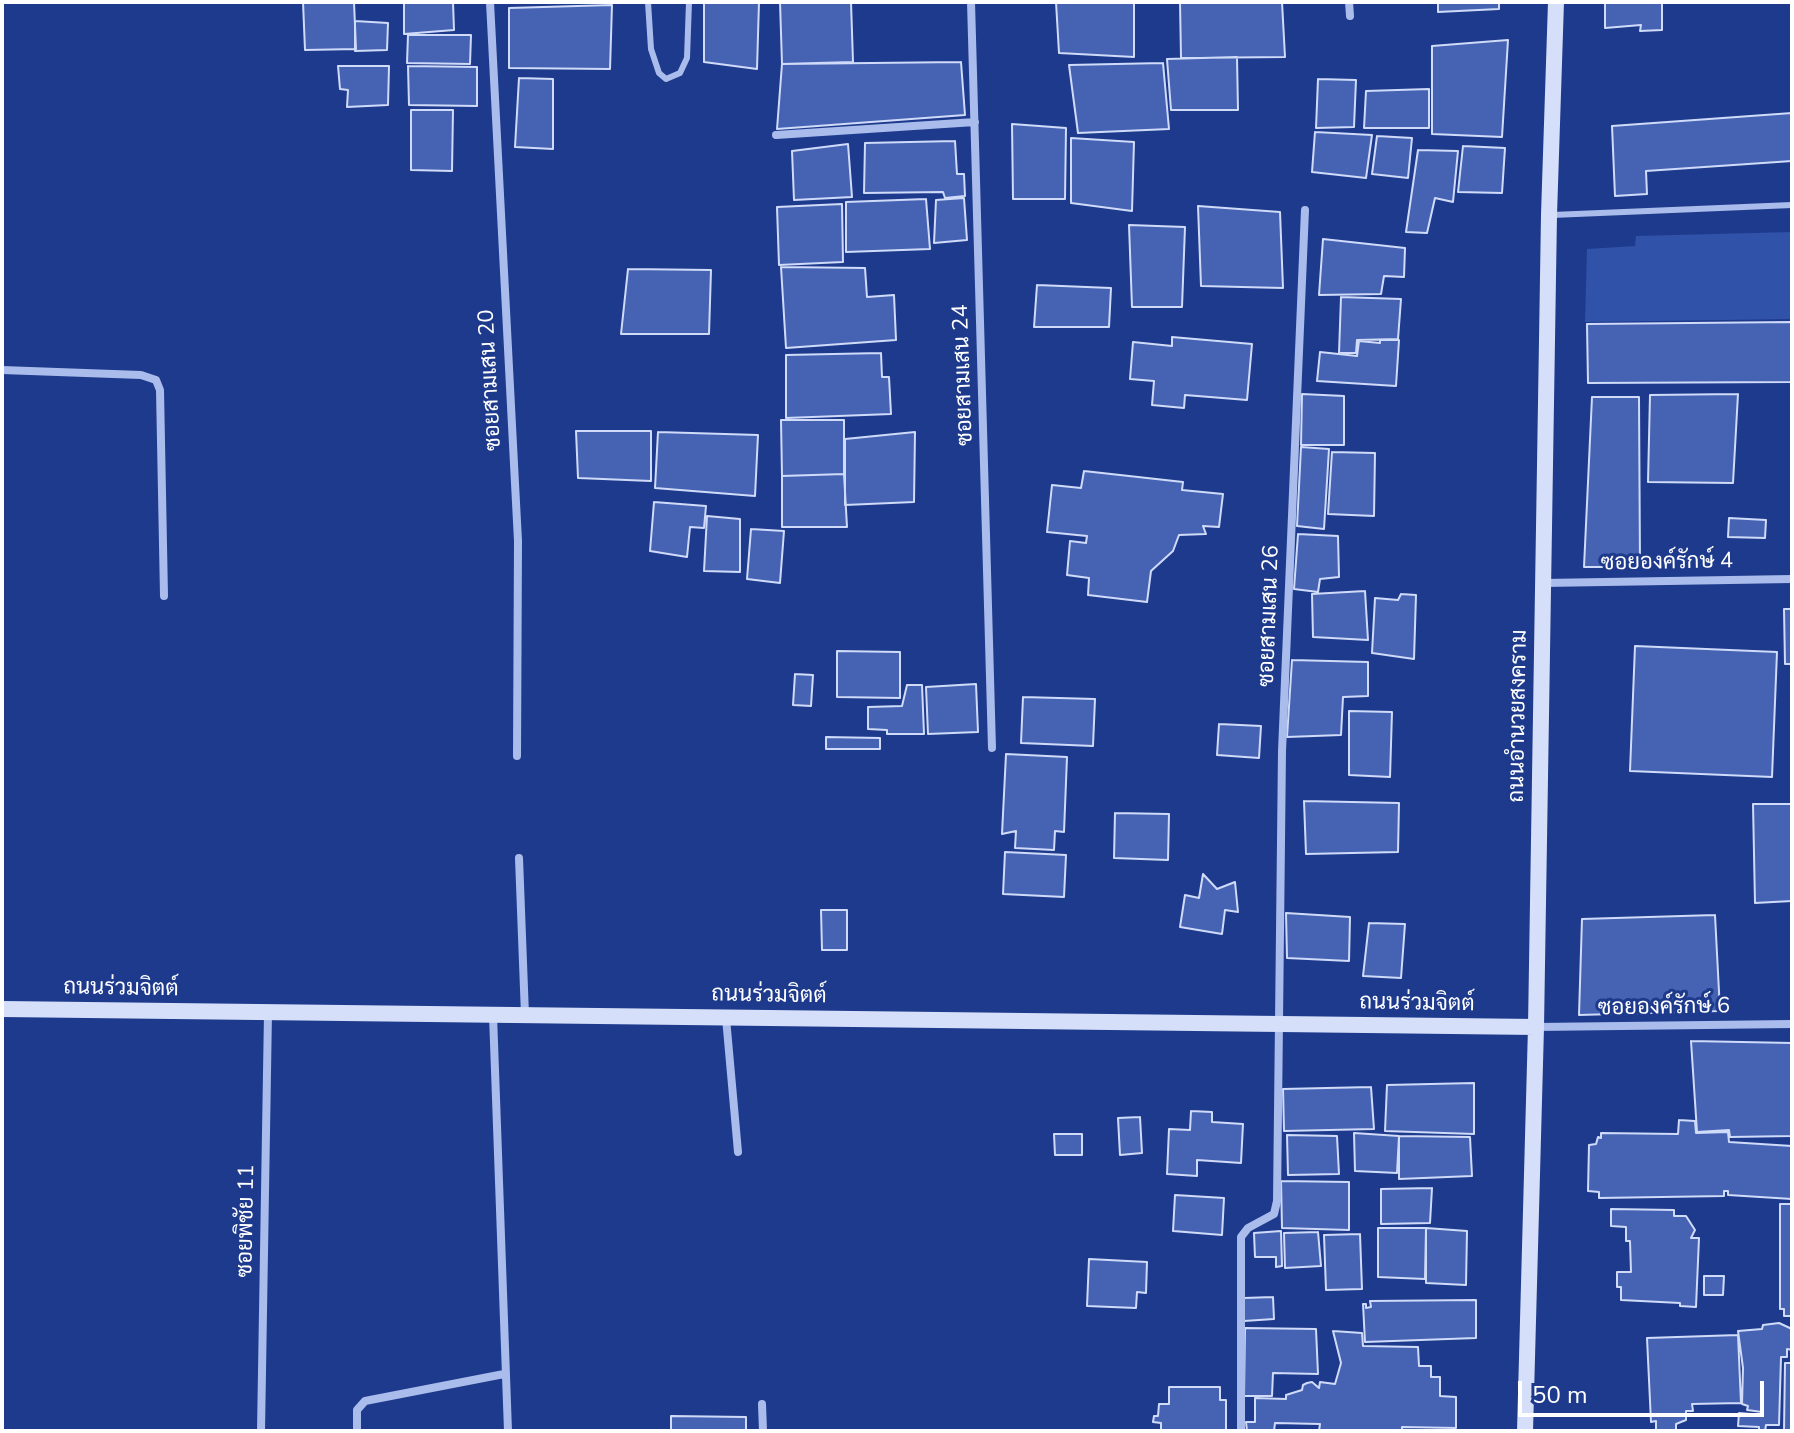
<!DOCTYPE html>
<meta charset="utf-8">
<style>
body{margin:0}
#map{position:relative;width:1794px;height:1433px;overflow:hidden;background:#1e3a8c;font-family:"Nunito Sans",sans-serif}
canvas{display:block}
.frame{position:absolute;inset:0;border:4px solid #fff;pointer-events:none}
.scale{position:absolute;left:1518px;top:1381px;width:246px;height:36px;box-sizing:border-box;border:4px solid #fff;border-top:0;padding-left:10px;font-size:24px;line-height:28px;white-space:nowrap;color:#fff;-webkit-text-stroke:6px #1e3a8c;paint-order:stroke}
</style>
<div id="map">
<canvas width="1794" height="1433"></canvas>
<div class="frame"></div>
<div class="scale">50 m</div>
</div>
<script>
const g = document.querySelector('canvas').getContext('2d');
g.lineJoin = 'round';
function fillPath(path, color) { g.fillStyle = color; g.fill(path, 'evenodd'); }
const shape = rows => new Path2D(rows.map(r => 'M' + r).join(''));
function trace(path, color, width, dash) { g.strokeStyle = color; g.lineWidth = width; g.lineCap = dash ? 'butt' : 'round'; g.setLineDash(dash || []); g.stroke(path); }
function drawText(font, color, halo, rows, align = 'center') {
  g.font = font + ' "Nunito Sans",Sarabun,sans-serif'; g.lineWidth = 6; g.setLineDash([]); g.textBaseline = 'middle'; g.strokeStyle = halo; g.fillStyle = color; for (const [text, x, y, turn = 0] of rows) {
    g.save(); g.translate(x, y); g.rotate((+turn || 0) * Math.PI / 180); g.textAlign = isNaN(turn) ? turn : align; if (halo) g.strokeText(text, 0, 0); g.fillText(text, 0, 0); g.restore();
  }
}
const green = shape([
 [1792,232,1792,319,1585,322,1587,249,1635,246,1636,236]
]);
const building = shape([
 [303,2,354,2,356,49,305,50,303,2],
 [404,2,453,2,454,30,404,34,404,2],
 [704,2,759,2,757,69,704,62,704,2],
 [780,2,851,2,853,62,782,64,780,2],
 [1056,2,1134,2,1134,57,1059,53,1056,2],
 [1180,2,1282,2,1285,57,1181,58,1180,2],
 [1438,2,1499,2,1499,9,1438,12,1438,2],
 [1605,2,1662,2,1662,30,1640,31,1641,25,1605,28,1605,2],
 [612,5,610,69,509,68,509,8,612,5],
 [355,21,388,23,387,50,355,51,355,21],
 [408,35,471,35,470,64,407,63,408,35],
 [1508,40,1502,137,1432,134,1432,46,1508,40],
 [1237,57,1238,110,1171,110,1167,59,1237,57],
 [961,62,965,115,777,129,782,64,961,62],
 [1163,63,1169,129,1078,133,1069,65,1163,63],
 [338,66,389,66,388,105,347,107,348,90,340,89,338,66],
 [408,66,477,67,477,106,409,105,408,66],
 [519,78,553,79,553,149,515,147,519,78],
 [1318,79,1356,80,1354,127,1316,128,1318,79],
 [1429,89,1429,128,1364,128,1366,91,1429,89],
 [411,110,453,110,452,171,411,170,411,110],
 [1792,113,1792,161,1646,171,1647,194,1615,196,1612,126,1792,113],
 [1012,124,1066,128,1065,199,1013,199,1012,124],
 [1315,132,1372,135,1366,178,1312,172,1315,132],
 [1377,136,1412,138,1408,178,1372,174,1377,136],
 [1071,138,1134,142,1132,211,1071,203,1071,138],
 [955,141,957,174,964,174,965,196,945,198,943,192,864,193,865,143,955,141],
 [848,144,852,197,794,200,792,151,848,144],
 [1463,146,1505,148,1502,193,1458,192,1463,146],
 [1418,150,1458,151,1453,202,1435,198,1427,233,1406,232,1418,150],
 [964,198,967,240,934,243,936,200,964,198],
 [926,199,930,249,846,252,846,202,926,199],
 [842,204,843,262,779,265,777,207,842,204],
 [1198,206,1280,212,1283,288,1201,286,1198,206],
 [1129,225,1185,227,1182,307,1132,307,1129,225],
 [1323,239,1405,248,1404,277,1384,276,1381,294,1319,295,1323,239],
 [781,267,865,268,867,297,894,295,896,340,786,348,781,267],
 [628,269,711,270,709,334,621,334,628,269],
 [1037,285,1111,288,1109,327,1034,327,1037,285],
 [1341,297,1401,299,1398,339,1357,340,1356,353,1339,353,1341,297],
 [1792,322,1792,382,1588,383,1587,324,1792,322],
 [1172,337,1252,344,1247,400,1185,395,1184,408,1152,405,1154,381,1130,379,1133,342,1172,346,1172,337],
 [1380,340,1399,340,1396,386,1317,381,1320,352,1357,356,1359,341,1380,343,1380,340],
 [881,353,882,377,889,377,891,414,786,418,786,355,881,353],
 [1302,394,1344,396,1344,445,1301,445,1302,394],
 [1738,394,1733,483,1648,482,1650,395,1738,394],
 [1592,397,1639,397,1640,567,1584,567,1592,397],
 [781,420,844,420,844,474,782,476,781,420],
 [576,431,651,431,651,481,578,478,576,431],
 [658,432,758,435,755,496,655,488,658,432],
 [915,432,914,502,845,505,845,439,915,432],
 [1301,447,1329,449,1324,529,1297,526,1301,447],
 [1332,452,1375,453,1374,516,1328,514,1332,452],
 [1084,471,1183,482,1182,490,1223,494,1219,527,1203,526,1206,534,1179,535,1173,551,1151,571,1147,602,1088,595,1089,578,1067,575,1070,541,1086,543,1087,536,1047,532,1052,485,1081,488,1084,471],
 [844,474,847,527,782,527,782,476,844,474],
 [654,502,706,506,704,528,690,527,687,557,650,551,654,502],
 [707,516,740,519,740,572,704,571,707,516],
 [1729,518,1766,520,1765,538,1728,537,1729,518],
 [751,529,784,531,780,583,747,579,751,529],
 [1298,534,1338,536,1339,577,1320,579,1318,592,1294,589,1298,534],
 [1365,591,1368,640,1313,637,1312,594,1365,591],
 [1401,594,1416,595,1414,659,1372,653,1375,598,1398,600,1401,594],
 [1784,609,1792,609,1792,664,1785,664,1784,609],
 [1635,646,1777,652,1772,777,1630,771,1635,646],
 [837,651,900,652,900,698,837,697,837,651],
 [1292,660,1368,662,1368,696,1343,697,1341,735,1287,737,1292,660],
 [795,674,813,675,811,706,793,705,795,674],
 [976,684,978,732,928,734,926,687,976,684],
 [907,685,922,685,924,734,887,734,887,730,868,729,868,707,902,706,907,685],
 [1023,697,1095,699,1093,746,1021,743,1023,697],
 [1349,711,1392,712,1390,777,1349,775,1349,711],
 [1219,724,1261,726,1259,758,1217,755,1219,724],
 [826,737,880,738,880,749,826,749,826,737],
 [1006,754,1067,757,1064,832,1055,831,1054,850,1015,848,1016,831,1002,834,1006,754],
 [1304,801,1399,803,1398,852,1306,854,1304,801],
 [1753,804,1792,804,1792,901,1755,903,1753,804],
 [1115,813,1169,814,1168,860,1114,858,1115,813],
 [1005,852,1066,855,1064,897,1003,894,1005,852],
 [1203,874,1217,889,1235,882,1238,912,1225,910,1222,934,1180,927,1185,895,1199,898,1203,874],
 [821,910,847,910,847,950,822,950,821,910],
 [1286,913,1350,917,1349,961,1287,958,1286,913],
 [1715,915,1720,1011,1579,1015,1582,919,1715,915],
 [1369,923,1405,924,1401,978,1363,976,1369,923],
 [1691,1041,1792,1043,1792,1136,1730,1137,1729,1130,1697,1132,1691,1041],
 [1474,1083,1474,1134,1385,1131,1387,1085,1474,1083],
 [1371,1087,1374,1129,1284,1131,1283,1089,1371,1087],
 [1191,1111,1212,1112,1212,1122,1243,1124,1241,1163,1197,1160,1197,1176,1167,1174,1169,1129,1190,1130,1191,1111],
 [1140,1117,1142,1153,1120,1155,1118,1118,1140,1117],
 [1679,1120,1695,1121,1696,1133,1728,1132,1729,1142,1792,1146,1792,1199,1728,1195,1728,1191,1724,1191,1724,1196,1599,1198,1599,1192,1588,1191,1589,1145,1596,1144,1598,1137,1601,1138,1601,1133,1678,1134,1679,1120],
 [1354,1133,1399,1136,1397,1173,1355,1171,1354,1133],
 [1054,1134,1082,1134,1082,1155,1055,1155,1054,1134],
 [1287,1135,1337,1136,1339,1174,1288,1175,1287,1135],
 [1399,1136,1470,1137,1472,1176,1399,1179,1399,1136],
 [1281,1181,1349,1182,1349,1230,1282,1228,1281,1181],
 [1432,1188,1430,1223,1381,1224,1381,1189,1432,1188],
 [1175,1195,1224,1198,1222,1235,1173,1231,1175,1195],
 [1780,1204,1792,1204,1792,1316,1784,1316,1784,1309,1780,1309,1780,1204],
 [1611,1209,1674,1210,1674,1216,1686,1216,1695,1230,1691,1238,1699,1238,1696,1307,1680,1306,1680,1303,1621,1300,1621,1287,1617,1287,1617,1272,1631,1272,1630,1241,1626,1241,1626,1227,1611,1226,1611,1209],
 [1378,1228,1426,1228,1425,1279,1378,1277,1378,1228],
 [1426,1228,1467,1231,1466,1285,1426,1283,1426,1228],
 [1281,1231,1282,1266,1276,1267,1276,1257,1255,1257,1254,1233,1281,1231],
 [1318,1232,1321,1266,1285,1268,1284,1233,1318,1232],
 [1360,1234,1362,1289,1326,1290,1324,1235,1360,1234],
 [1089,1259,1147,1262,1146,1293,1137,1292,1136,1308,1087,1306,1089,1259],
 [1704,1276,1724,1276,1723,1295,1704,1295,1704,1276],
 [1273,1297,1274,1319,1244,1321,1244,1298,1273,1297],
 [1476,1300,1476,1338,1365,1342,1363,1304,1366,1304,1366,1308,1371,1307,1370,1301,1476,1300],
 [1779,1323,1792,1329,1792,1350,1787,1349,1787,1357,1781,1357,1779,1425,1766,1425,1765,1431,1759,1431,1759,1427,1738,1426,1739,1413,1762,1415,1762,1412,1747,1410,1748,1406,1742,1404,1743,1368,1738,1331,1762,1329,1763,1325,1779,1323],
 [1245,1328,1316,1329,1318,1374,1273,1373,1272,1396,1244,1396,1245,1328],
 [1333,1331,1362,1333,1363,1346,1418,1347,1419,1366,1431,1366,1431,1377,1440,1377,1440,1396,1456,1397,1456,1428,1402,1427,1402,1431,1319,1431,1320,1424,1275,1423,1274,1431,1247,1431,1246,1422,1255,1422,1255,1398,1286,1399,1286,1395,1302,1390,1303,1385,1307,1383,1312,1382,1319,1388,1320,1382,1335,1384,1341,1363,1333,1331],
 [1738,1335,1741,1403,1692,1404,1693,1411,1686,1411,1686,1420,1676,1424,1676,1431,1656,1431,1656,1421,1651,1422,1647,1338,1738,1335],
 [1785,1363,1792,1363,1792,1431,1784,1431,1785,1363],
 [1169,1387,1220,1387,1220,1400,1226,1400,1226,1431,1161,1431,1161,1423,1153,1422,1154,1416,1158,1416,1159,1404,1169,1404,1169,1387],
 [671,1416,746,1417,746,1431,671,1431,671,1416]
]);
const lane = shape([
 [648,2,651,49,659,73,666,79,680,73,687,58,689,2],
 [1552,215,1792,205]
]);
const street = shape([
 [490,2,518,541,517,756],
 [971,2,992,748],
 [1349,2,1350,16],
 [776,135,975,122],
 [2,370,141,375,156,380,160,390,164,596],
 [1543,583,1792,579],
 [519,858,525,1015],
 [493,1015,508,1431],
 [726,1018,738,1152],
 [1536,1027,1792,1024],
 [762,1404,763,1431],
 [261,1431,268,1013],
 [357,1431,357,1410,365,1401,504,1374],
 [1241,1431,1241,1237,1248,1228,1274,1214,1277,1201,1282,751,1305,210]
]);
const secondary = shape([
 [2,1009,1536,1027],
 [1525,1431,1536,1027,1549,215,1556,2]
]);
const streetNames = [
 ["ซอยสามเสน 24",964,375,-92],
 ["ซอยสามเสน 20",491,380,-93],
 ["ซอยองค์รักษ์ 4",1667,563,-1],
 ["ซอยสามเสน 26",1270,616,-88],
 ["ถนนอำนวยสงคราม",1519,716,-89],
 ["ถนนร่วมจิตต์",121,989,1],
 ["ถนนร่วมจิตต์",769,996,1],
 ["ถนนร่วมจิตต์",1417,1004,1],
 ["ซอยองค์รักษ์ 6",1664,1008,-1],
 ["ซอยพิชัย 11",247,1221,-89]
];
fillPath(green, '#3152a9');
fillPath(building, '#4663b3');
trace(building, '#d0dbf9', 2);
trace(lane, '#aabcec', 6);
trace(street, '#aabcec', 8);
trace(secondary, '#d6dff9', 16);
drawText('22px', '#fff', '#1e3a8c', streetNames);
</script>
